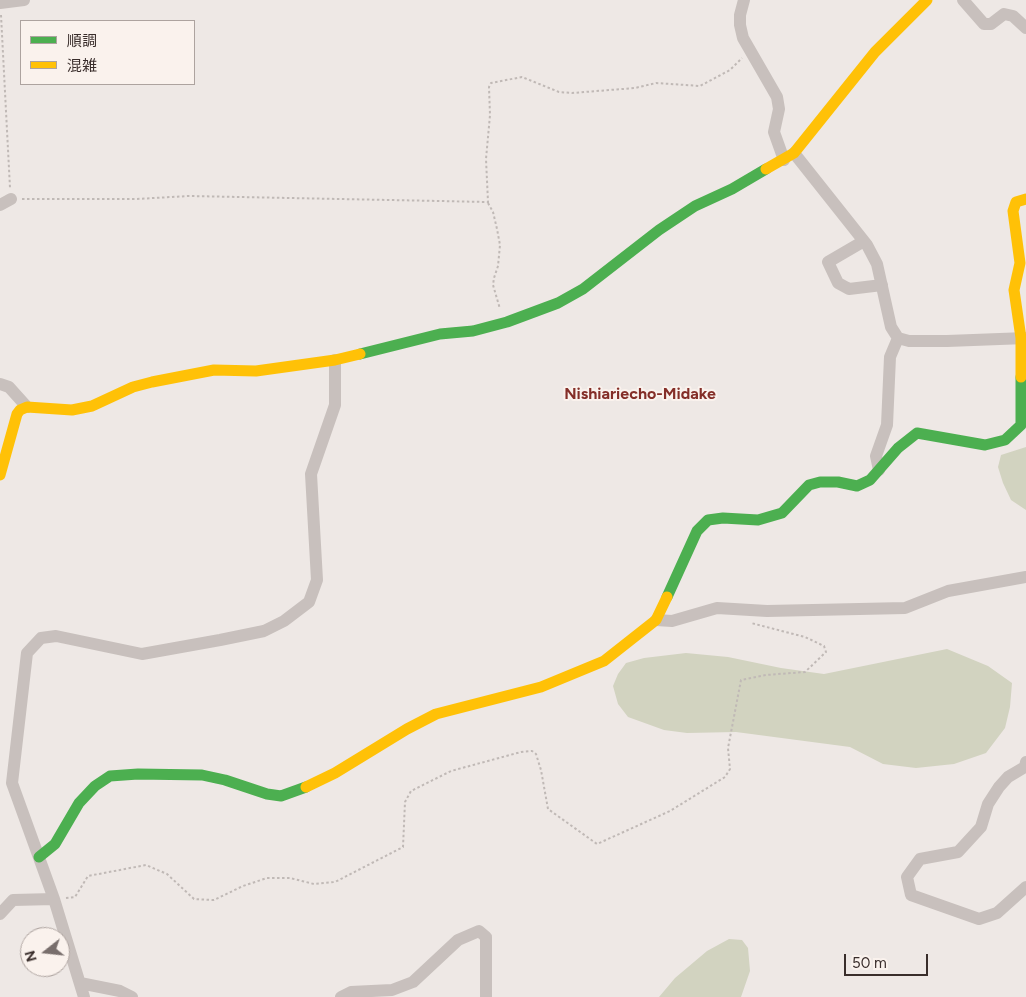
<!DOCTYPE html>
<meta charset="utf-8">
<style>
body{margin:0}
#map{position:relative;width:1026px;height:997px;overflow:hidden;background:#eee8e5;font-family:Figtree,"Noto Sans JP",sans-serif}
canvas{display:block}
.legend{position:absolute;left:20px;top:20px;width:175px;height:65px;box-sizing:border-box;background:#faf2ed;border:1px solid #ada39f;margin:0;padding:6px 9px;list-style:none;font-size:15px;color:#392d2b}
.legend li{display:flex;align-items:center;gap:10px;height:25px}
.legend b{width:25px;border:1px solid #ada39f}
.north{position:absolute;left:20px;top:927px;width:50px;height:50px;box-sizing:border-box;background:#faf2ed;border:1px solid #ada39f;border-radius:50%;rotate:254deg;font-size:14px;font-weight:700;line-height:20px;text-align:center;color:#392d2b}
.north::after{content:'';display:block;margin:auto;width:18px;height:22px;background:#786e6c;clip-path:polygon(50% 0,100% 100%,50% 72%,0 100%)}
.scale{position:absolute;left:844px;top:954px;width:84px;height:22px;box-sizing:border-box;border:2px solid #392d2b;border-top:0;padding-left:6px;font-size:15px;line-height:18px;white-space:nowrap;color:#392d2b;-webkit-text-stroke:4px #faf2ed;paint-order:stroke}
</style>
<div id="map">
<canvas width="1026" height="997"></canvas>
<ul class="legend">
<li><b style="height:6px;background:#4caf50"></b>順調</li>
<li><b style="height:6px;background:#ffc107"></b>混雑</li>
</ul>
<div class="north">N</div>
<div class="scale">50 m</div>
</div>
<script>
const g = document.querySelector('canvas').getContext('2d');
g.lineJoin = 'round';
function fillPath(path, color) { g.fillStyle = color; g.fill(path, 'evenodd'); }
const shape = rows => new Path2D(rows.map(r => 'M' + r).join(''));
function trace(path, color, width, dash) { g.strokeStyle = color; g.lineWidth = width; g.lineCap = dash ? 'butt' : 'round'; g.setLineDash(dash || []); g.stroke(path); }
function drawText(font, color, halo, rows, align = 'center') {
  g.font = font + ' Figtree,sans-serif'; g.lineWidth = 4; g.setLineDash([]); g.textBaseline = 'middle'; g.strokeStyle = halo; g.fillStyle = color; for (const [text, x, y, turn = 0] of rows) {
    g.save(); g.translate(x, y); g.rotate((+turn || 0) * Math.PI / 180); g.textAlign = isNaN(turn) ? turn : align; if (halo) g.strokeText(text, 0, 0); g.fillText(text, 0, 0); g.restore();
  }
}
const green = shape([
 [1026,447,1026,510,1011,500,1003,483,998,467,1001,455],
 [947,649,988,666,1012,683,1010,707,1005,728,986,753,954,764,916,768,883,764,850,747,736,732,687,733,664,730,628,717,618,704,613,686,618,674,626,663,644,658,686,653,728,657,781,668,824,674],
 [729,939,742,940,748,948,750,971,741,997,659,997,675,978,707,951]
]);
const path = shape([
 [1,15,10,188],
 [22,199,136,199,189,196,488,202,486,159,490,115,489,87,491,83,522,77,559,92,572,93,635,88,656,83,700,86,730,70,742,58],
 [488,203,493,212,497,229,500,245,498,266,494,278,493,285,500,309],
 [66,898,75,897,88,876,146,865,167,874,194,899,214,900,243,886,267,878,290,878,314,884,335,882,403,847,405,802,411,791,451,771,521,752,532,751,536,754,541,770,548,809,597,844,670,811,725,777,730,769,728,748,741,680,766,675,805,672,826,652,824,646,805,637,751,623]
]);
const street = shape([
 [744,0,740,15,740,25,743,38,777,97,779,109,774,132,784,160],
 [963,0,984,24,991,24,1004,14,1013,16,1026,28],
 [0,3,24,0],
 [794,153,867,245,877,264,891,327,898,338,909,341,947,341,1026,338],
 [0,205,11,199],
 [864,241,828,262,838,283,849,289,882,285],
 [0,384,9,387,27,407],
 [879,470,876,456,887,425,890,357,898,338],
 [656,620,672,621,717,608,767,611,905,608,948,591,1026,577],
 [1026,762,1025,767,1008,777,999,787,988,804,981,827,958,852,920,859,907,877,911,895,979,919,997,913,1026,887],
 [0,914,13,900,54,899],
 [80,983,120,991,132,997],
 [84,997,54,899,12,783,27,653,41,638,56,636,142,654,220,640,264,631,284,621,309,602,317,580,311,474,335,405,335,360],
 [341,997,351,992,392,990,413,982,458,940,479,931,486,937,486,997]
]);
const fast = shape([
 [360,354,440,334,473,331,507,322,558,303,583,289,659,230,695,206,732,189,766,169],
 [667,597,697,531,708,520,723,518,758,520,782,513,809,485,820,482,838,482,857,486,870,480,898,448,917,433,985,445,1005,440,1021,425,1021,377],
 [39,857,55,844,79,803,95,786,110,776,138,774,202,775,225,780,267,794,281,796,306,787]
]);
const slow = shape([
 [766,169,794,153,875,52,927,0],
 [1021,377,1021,338,1014,290,1020,263,1013,211,1016,202,1026,199],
 [0,475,17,414,20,410,27,407,72,410,92,406,133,387,152,382,214,370,256,371,335,360,360,354],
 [306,787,335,773,407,729,436,714,541,687,604,661,656,620,667,597]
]);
const quarterNames = [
 ["Nishiariecho-Midake",640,394]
];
fillPath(green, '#d2d3c0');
trace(path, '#c0b9b6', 2, [2.5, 2.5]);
trace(street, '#c8c0bd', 12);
trace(fast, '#4caf50', 11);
trace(slow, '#ffc107', 11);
drawText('bold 16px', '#842e28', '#faf2ed', quarterNames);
</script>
